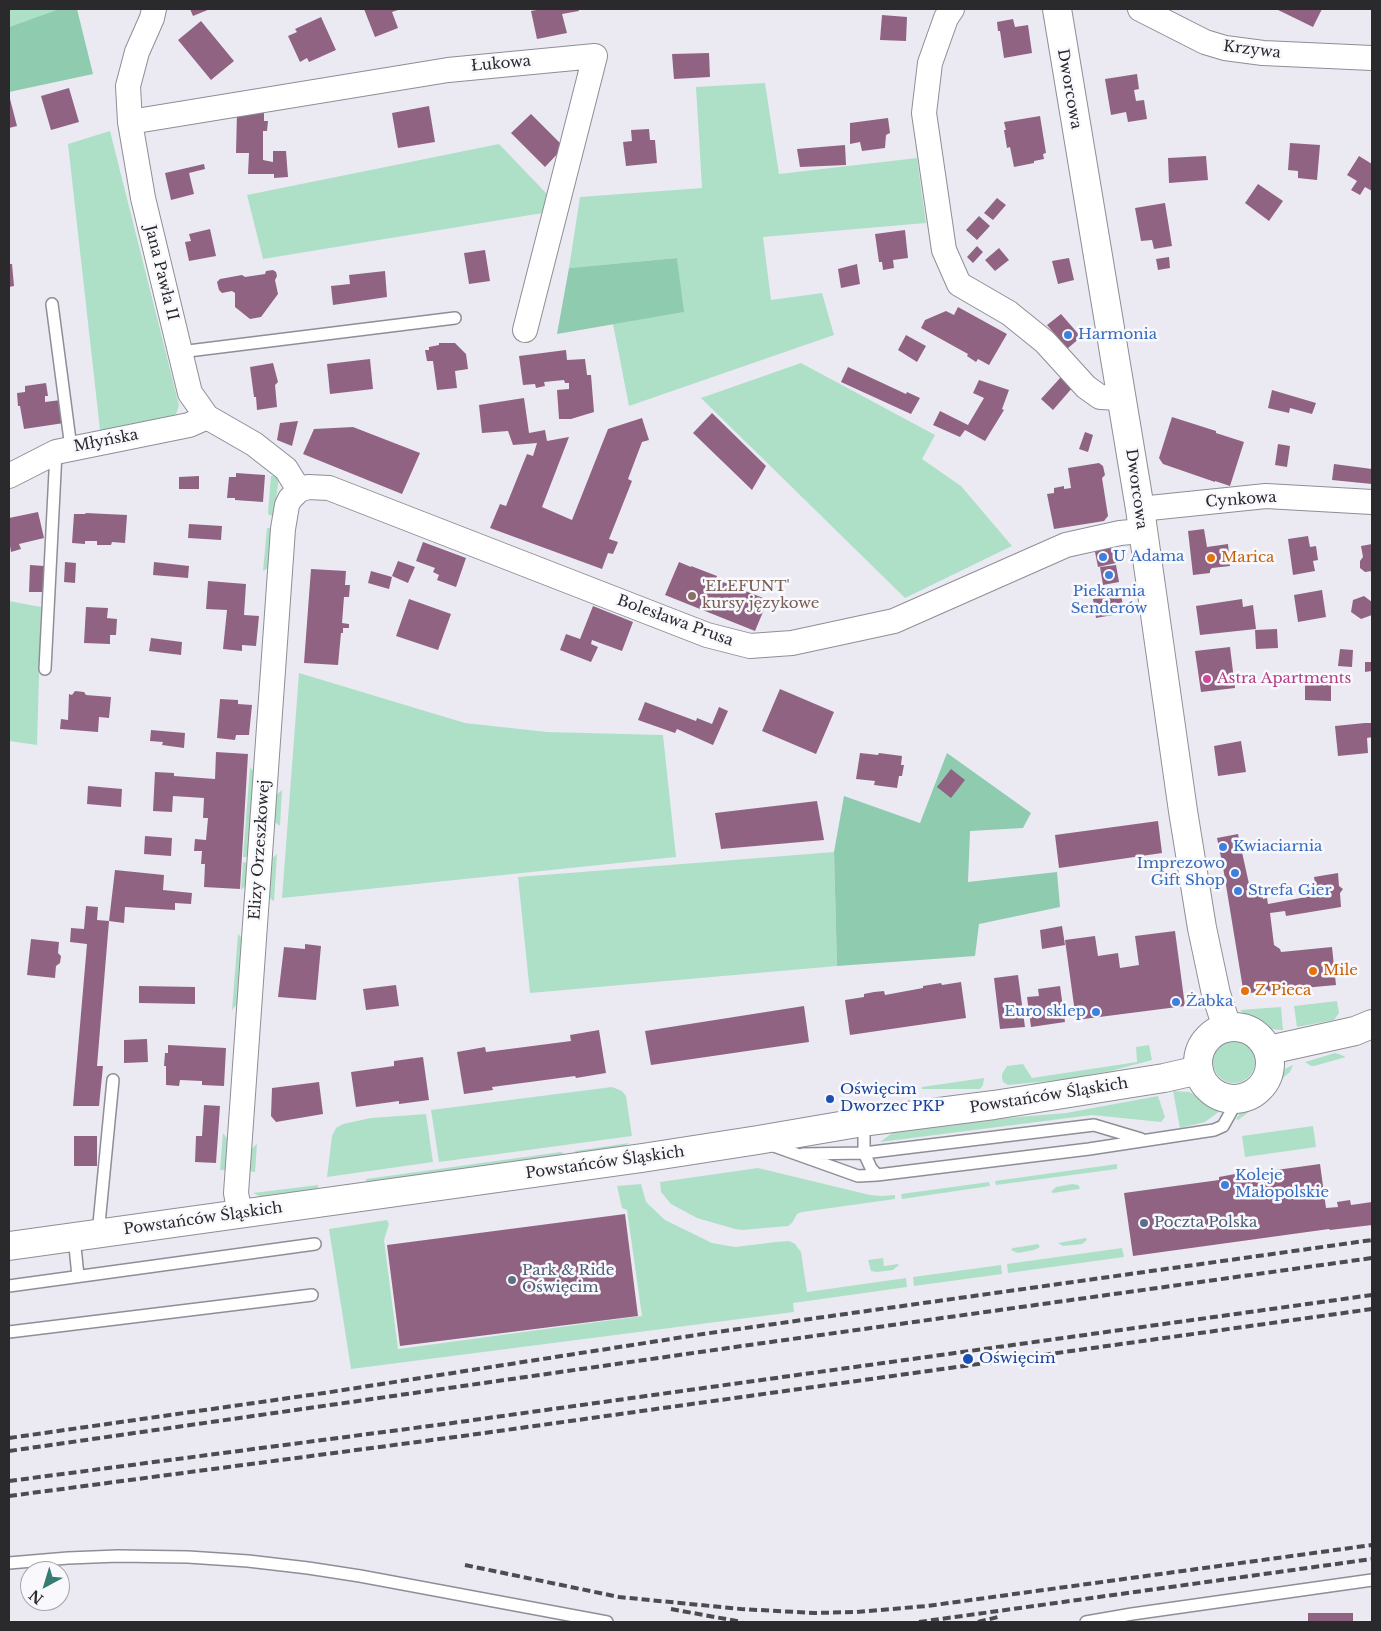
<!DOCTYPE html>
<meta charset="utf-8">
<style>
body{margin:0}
#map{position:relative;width:1381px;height:1631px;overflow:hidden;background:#ebeaf3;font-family:"Libre Baskerville",serif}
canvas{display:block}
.frame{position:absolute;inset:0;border:10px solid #2a2a2d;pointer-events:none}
.north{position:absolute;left:20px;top:1561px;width:50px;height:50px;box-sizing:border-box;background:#f8f8fd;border:1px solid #a6a6aa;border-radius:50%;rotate:219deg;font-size:14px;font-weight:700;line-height:20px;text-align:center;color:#2a2a2d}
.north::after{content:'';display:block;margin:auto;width:18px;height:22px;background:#367c74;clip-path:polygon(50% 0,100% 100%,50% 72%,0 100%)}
</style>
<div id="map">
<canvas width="1381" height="1631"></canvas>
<div class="frame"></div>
<div class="north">N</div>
</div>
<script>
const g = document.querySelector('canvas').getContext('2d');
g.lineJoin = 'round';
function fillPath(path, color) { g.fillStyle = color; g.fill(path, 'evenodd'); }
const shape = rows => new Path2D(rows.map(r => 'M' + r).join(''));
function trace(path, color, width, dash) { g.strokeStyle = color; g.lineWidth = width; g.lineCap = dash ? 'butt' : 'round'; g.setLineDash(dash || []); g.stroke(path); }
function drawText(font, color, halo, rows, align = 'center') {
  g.font = font + ' "Libre Baskerville",serif'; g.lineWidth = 5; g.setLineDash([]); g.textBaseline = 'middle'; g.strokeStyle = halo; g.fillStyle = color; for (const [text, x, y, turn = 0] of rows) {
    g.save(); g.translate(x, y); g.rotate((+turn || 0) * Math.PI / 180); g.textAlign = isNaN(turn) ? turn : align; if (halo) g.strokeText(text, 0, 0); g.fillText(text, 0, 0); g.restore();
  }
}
const green = shape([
 [9,9,59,9,9,27],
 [765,83,779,174,917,158,926,223,763,237,771,300,822,293,834,335,629,406,613,324,683,312,677,258,569,268,580,197,702,188,696,87],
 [110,131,179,405,176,414,168,418,168,420,100,430,68,144],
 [499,144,547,194,543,213,263,259,247,195],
 [801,363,935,435,922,459,961,486,1012,546,905,598,701,398],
 [271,476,279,476,274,516,269,515,268,513],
 [267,528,273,528,271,566,263,571],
 [9,601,41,607,37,745,9,741],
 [299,673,465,723,547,732,663,735,676,857,282,898],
 [250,767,257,775,251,857,243,857],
 [282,790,280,826,272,820,274,797],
 [834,852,837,966,530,993,518,877],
 [277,854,274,901,272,900,267,895,269,861],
 [243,862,250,863,249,883,241,890],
 [238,934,243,939,239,1002,232,1010],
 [1337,1001,1339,1013,1334,1020,1297,1027,1294,1006],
 [1281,1007,1283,1030,1268,1029,1249,1018,1240,1010],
 '1213 1062a21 21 0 1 1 42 0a21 21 0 1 1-42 0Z',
 [1149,1045,1152,1060,1111,1071,1060,1080,1008,1085,1003,1082,1002,1078,1002,1074,1007,1066,1023,1064,1032,1078,1137,1062,1136,1047],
 [1335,1053,1339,1054,1346,1057,1314,1066,1311,1066,1305,1062],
 [1293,1065,1290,1072,1285,1076,1268,1098,1238,1120,1236,1119,1244,1107,1262,1097,1283,1070],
 [984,1078,983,1085,980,1089,922,1089,922,1087],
 [612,1087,622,1091,626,1096,632,1136,439,1162,431,1110],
 [1173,1091,1189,1092,1224,1108,1205,1122,1180,1128],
 [1158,1096,1165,1117,1161,1122,1092,1115,880,1142,895,1131,1018,1117,1066,1113],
 [426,1114,433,1162,327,1177,332,1136,336,1128,343,1124,371,1118],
 [1313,1126,1316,1147,1245,1157,1242,1136],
 [223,1133,230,1142,229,1170,220,1170],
 [629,1143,619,1150,576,1156,575,1151],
 [257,1144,255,1172,248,1171,249,1151],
 [561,1152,564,1154,563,1158,367,1184,366,1179],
 [1117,1164,1117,1169,996,1185,995,1181],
 [758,1168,870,1195,882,1196,895,1195,895,1199,802,1212,797,1214,792,1223,788,1226,742,1230,735,1229,697,1218,671,1204,661,1192,660,1182],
 [989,1182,990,1186,902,1199,901,1194],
 [641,1184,646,1202,665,1220,712,1243,735,1247,776,1242,789,1241,795,1244,801,1252,807,1292,906,1278,907,1287,793,1303,794,1312,351,1369,329,1229,387,1220,389,1224,384,1240,398,1349,642,1316,627,1210,622,1208,617,1186],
 [1072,1184,1078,1185,1080,1188,1079,1189,1053,1193,1051,1192,1056,1187],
 [318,1185,318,1191,269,1197,269,1195,266,1196,266,1198,261,1197,253,1193],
 [1086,1238,1087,1240,1082,1244,1063,1246,1058,1243],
 [1038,1244,1040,1247,1034,1250,1018,1253,1011,1250,1013,1248],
 [1122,1248,1124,1257,1008,1273,1007,1264],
 [883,1258,884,1266,898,1264,899,1265,893,1270,877,1272,871,1271,868,1260],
 [1001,1265,1002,1274,914,1286,913,1277]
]);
const forest = shape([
 [59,9,77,9,93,74,9,92,9,27],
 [677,258,684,312,557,334,569,268],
 [947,753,1031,813,1023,828,970,831,968,882,1057,872,1060,907,979,924,975,956,837,966,834,852,844,796,920,823]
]);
const building = shape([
 [190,9,210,9,193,16],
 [364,9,401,9,392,12,398,28,375,37],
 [542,9,578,9,579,11,562,14,567,33,537,39,531,11],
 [1276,9,1322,9,1313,27],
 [882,15,907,17,906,41,880,40],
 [321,17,336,50,309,62,307,58,300,62,288,36,297,32,295,29],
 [1013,19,1015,27,1028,25,1032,53,1004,58,1000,31,998,31,997,22],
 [201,21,234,61,211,80,178,40],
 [709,53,710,77,674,79,672,54],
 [1137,74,1139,89,1134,90,1136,101,1144,100,1147,119,1128,122,1126,112,1111,115,1105,79],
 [69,88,79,122,51,130,41,96],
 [9,95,17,126,9,128],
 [429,106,435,142,398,148,392,113],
 [264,111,264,121,268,121,267,131,263,131,263,160,273,162,273,151,286,151,288,177,274,178,274,174,248,174,249,153,236,153,237,112],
 [531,114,564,147,545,167,511,133],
 [1040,116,1046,153,1043,154,1044,159,1034,161,1034,163,1014,167,1010,147,1007,148,1004,130,1006,130,1004,122],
 [888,118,890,133,886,135,885,148,862,151,860,142,850,144,850,123],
 [649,129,650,140,655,140,657,163,626,166,623,142,632,141,631,130],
 [1290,143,1320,145,1317,180,1298,178,1298,171,1288,170],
 [845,145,846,165,800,167,797,149],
 [1206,156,1208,180,1169,183,1168,158],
 [1359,156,1372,164,1372,191,1365,187,1360,195,1351,190,1357,181,1347,175],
 [204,164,205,169,189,173,194,194,171,200,165,173],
 [1258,184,1283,201,1269,221,1245,203],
 [997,198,1006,205,993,220,984,213],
 [1165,203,1172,246,1154,249,1152,240,1141,241,1135,208],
 [979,216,990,226,977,240,966,230],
 [210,229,216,256,189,261,185,242,191,241,189,234],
 [905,230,908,258,893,260,894,268,883,270,882,262,879,262,875,234],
 [977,246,983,252,973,263,967,257],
 [999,248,1009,260,995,271,985,260],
 [485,250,490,281,469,284,464,253],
 [1169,257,1170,268,1158,270,1156,259],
 [1069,258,1074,280,1058,284,1052,261],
 [9,264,12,264,14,286,9,287],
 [857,264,860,284,841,288,838,269],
 [273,270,276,272,277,276,275,280,278,294,261,317,250,319,235,307,235,293,232,291,222,293,219,290,217,282,220,279,242,275,245,277,265,274,266,271],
 [385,271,387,297,333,305,331,286,350,284,349,275],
 [958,307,1007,334,989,365,978,359,976,362,967,356,968,354,921,328,925,320,946,311,954,315],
 [1061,314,1081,337,1067,349,1047,325],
 [906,335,926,346,917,362,898,350],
 [439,343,455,343,466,354,468,369,455,371,457,388,437,390,433,361,427,361,425,350,429,350,429,347,439,345],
 [566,350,567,360,585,359,587,375,591,375,594,412,571,419,559,419,557,390,569,389,569,383,565,383,564,380,544,382,545,386,536,388,535,384,523,385,519,356],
 [370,359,373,389,330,394,327,364],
 [273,363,278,382,275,385,277,407,257,410,256,397,254,397,250,367],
 [848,367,906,394,907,392,920,398,911,414,841,382],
 [1061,377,1073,387,1053,410,1041,399],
 [979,380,1009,390,1002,409,1004,410,985,441,965,430,960,437,933,425,940,411,968,425,984,398,973,393],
 [46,383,48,396,45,396,45,402,61,400,64,423,24,429,20,406,18,406,17,393,25,392,25,386],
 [1272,390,1316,403,1312,414,1290,408,1289,413,1268,408],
 [524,398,529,433,545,430,547,441,569,437,542,507,572,520,608,429,642,418,649,440,642,442,628,479,632,481,609,539,618,542,613,554,608,553,602,569,490,528,500,504,506,506,527,454,533,456,537,443,513,445,508,431,482,433,479,405],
 [712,413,766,466,752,490,693,433],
 [1172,417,1216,431,1216,433,1244,442,1230,486,1215,481,1215,482,1163,464,1159,458],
 [298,421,292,446,277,440,280,423],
 [353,427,420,453,402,494,303,454,314,429],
 [1085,432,1093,435,1088,452,1079,449],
 [1278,444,1290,446,1287,467,1275,465],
 [1099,463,1103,466,1105,475,1102,478,1108,516,1104,521,1054,529,1047,494,1054,493,1054,488,1064,486,1064,489,1071,488,1068,468],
 [1334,464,1372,469,1372,484,1332,480],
 [236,473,265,475,263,502,235,500,235,498,227,498,229,477,236,477],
 [199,476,199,489,179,489,179,477],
 [38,512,44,538,19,544,21,549,11,552,9,540,9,518],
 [86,513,127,515,125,543,112,542,111,545,97,545,97,541,85,541,85,544,72,543,74,514,85,514],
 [189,524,222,526,221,540,188,538],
 [1204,529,1207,547,1228,544,1230,566,1212,568,1210,570,1210,573,1193,575,1188,531],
 [1308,536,1310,547,1316,546,1318,560,1313,561,1315,571,1293,575,1288,539],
 [423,542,466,558,456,587,437,580,439,575,433,572,435,568,416,561],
 [1112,544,1116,563,1098,567,1094,547],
 [1372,544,1372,571,1365,572,1360,568,1360,561,1363,557,1361,546],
 [398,561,415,567,408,583,392,576],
 [65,562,76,563,75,583,64,582],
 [154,562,189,566,188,578,153,575],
 [679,562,691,567,691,566,717,576,715,581,722,584,723,582,768,600,755,631,665,595],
 [30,565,44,566,43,592,29,592],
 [1116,565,1119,582,1103,585,1100,567],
 [311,569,346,571,345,585,350,585,349,597,344,597,342,623,349,624,349,628,343,628,343,633,341,633,338,665,304,663],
 [371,571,392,577,389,589,368,583],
 [208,581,246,584,244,615,259,616,256,646,242,645,242,651,223,649,227,610,206,609],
 [1322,590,1326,617,1298,622,1294,595],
 [1121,594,1124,613,1096,618,1093,599],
 [1364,596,1372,602,1372,615,1361,619,1351,612,1353,600],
 [409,599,451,614,438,650,396,636],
 [1242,599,1243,607,1253,605,1256,629,1200,635,1196,606],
 [593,606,633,622,622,651,592,640,591,644,598,647,591,662,560,650,566,634,580,639],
 [86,607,108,608,107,618,117,619,116,635,110,635,110,644,84,643],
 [1277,629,1278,648,1256,649,1255,630],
 [151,638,182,642,181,655,149,651],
 [1230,647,1235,688,1201,692,1195,651],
 [1340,649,1353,650,1352,667,1338,666],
 [1365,662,1372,662,1372,671,1365,672],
 [1305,684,1331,684,1331,701,1305,700],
 [780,689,834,712,816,754,762,731],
 [75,691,84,692,86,695,111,697,109,718,99,717,98,732,60,729,61,719,68,720,69,694,72,695],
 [220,699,238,700,238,704,252,705,249,735,236,735,235,740,217,738],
 [645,702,696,721,697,718,712,724,719,707,728,711,713,745,677,729,675,733,638,720],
 [1365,723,1372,723,1372,737,1367,738,1368,753,1338,756,1335,726],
 [151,730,185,733,184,748,162,745,163,742,150,741],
 [1241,741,1246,772,1218,776,1214,746],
 [216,752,248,754,240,889,204,887,205,864,201,864,202,851,194,851,195,839,206,840,208,818,203,818,204,798,173,796,172,812,153,811,155,772,174,773,174,776,215,779],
 [860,753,878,755,879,753,902,756,901,765,904,765,902,776,899,776,897,788,874,785,875,781,856,779],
 [951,769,965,780,951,798,937,787],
 [88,786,122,789,121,807,87,804],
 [817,801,824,840,721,849,715,813],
 [1158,821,1162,853,1059,868,1055,835],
 [1238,834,1251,893,1261,890,1263,899,1267,898,1268,904,1317,895,1314,877,1338,873,1339,886,1343,889,1340,893,1341,907,1286,916,1285,911,1270,913,1274,945,1280,949,1281,952,1332,947,1336,985,1249,993,1243,989,1223,867,1217,838],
 [145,836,172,838,171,856,144,854],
 [115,870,164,875,163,890,192,893,191,904,175,903,175,910,125,907,124,923,109,921],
 [86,906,98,907,97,920,109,921,97,1066,103,1066,99,1106,73,1106,87,944,70,942,71,928,84,929],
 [1062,926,1065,945,1042,949,1040,930],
 [1175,931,1185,1006,1076,1020,1065,940,1095,936,1098,956,1118,953,1120,968,1139,965,1135,936],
 [31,939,59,942,58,953,61,956,60,963,56,966,55,978,27,975],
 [305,944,321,946,316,1000,278,997,284,947,305,949],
 [1018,975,1025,1027,1000,1029,994,978],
 [961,982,966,1018,850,1035,845,1000,864,997,864,994,874,992,884,991,885,995,923,988,923,986,941,983,942,985],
 [396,985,399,1006,366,1010,363,989],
 [139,986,195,987,195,1004,139,1003],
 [1060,986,1065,1022,1031,1027,1027,997,1039,996,1038,989],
 [804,1006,809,1042,651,1065,645,1031],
 [599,1030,606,1073,576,1078,575,1076,492,1087,493,1090,464,1094,457,1052,485,1047,486,1052,571,1041,570,1035],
 [147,1039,148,1062,124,1063,124,1040],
 [168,1045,226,1048,224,1086,202,1085,202,1081,180,1080,179,1086,166,1085,166,1066,164,1066,165,1053,168,1053],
 [423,1057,429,1100,399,1104,399,1101,356,1107,351,1072,394,1066,394,1061],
 [319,1082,323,1114,276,1122,271,1116,272,1088],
 [204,1105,220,1106,216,1163,195,1162,196,1136,202,1136],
 [74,1136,97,1136,97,1166,74,1166],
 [1320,1164,1326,1208,1338,1207,1337,1202,1350,1200,1351,1205,1372,1202,1372,1225,1330,1230,1329,1229,1133,1256,1124,1193,1219,1180,1219,1177,1235,1174,1236,1181,1248,1180,1247,1174],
 [625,1214,638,1316,400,1346,387,1245],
 [1308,1613,1353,1613,1353,1622,1308,1622]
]);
const lane = shape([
 [52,304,71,448],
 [180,352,455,318],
 [45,669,56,452],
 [869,1122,864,1134,864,1153,871,1168,877,1175],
 [771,1145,858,1176,877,1175,1089,1149,1214,1130,1223,1126,1232,1110,1234,1099],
 [803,1154,864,1153,1094,1125,1141,1139],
 [98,1234,113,1080],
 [74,1237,78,1276],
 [9,1286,315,1244],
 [9,1332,312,1295],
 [9,1563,68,1558,118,1556,188,1557,248,1561,308,1568,360,1576,607,1622],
 [1086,1622,1132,1614,1372,1580]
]);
const street = shape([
 [154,9,152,18,137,52,128,86,130,122,143,198,190,393,207,417,254,444,286,469,299,490],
 [952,9,946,18,930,63,924,113,944,250,959,284,1009,313,1045,342,1086,387,1100,397,1122,398],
 [1140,9,1205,42,1225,48,1263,53,1372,58],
 [130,122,448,70,595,56,525,330],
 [9,476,56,452,189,425,207,417],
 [1140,509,1266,496,1372,502],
 [240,1214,236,1193,283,529,287,505,290,499,299,490,308,487,329,488,707,635,750,646,792,643,894,621,1066,545,1120,533,1142,531]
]);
const secondary = shape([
 [1057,9,1140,509,1183,811,1202,928,1216,994,1227,1027],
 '1198 1063a36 36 0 1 1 72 0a36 36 0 1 1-72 0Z',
 [1269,1050,1355,1031,1372,1024],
 [9,1246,642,1158,758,1140,869,1121,994,1105,1164,1078,1199,1070]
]);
const rail = shape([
 [9,1438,324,1393,703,1334,1372,1240],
 [9,1451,742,1346,1372,1258],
 [9,1481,445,1424,1372,1295],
 [9,1496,470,1435,1372,1309],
 [465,1565,619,1597,741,1609,814,1613,856,1612,927,1606,1372,1545],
 [671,1609,742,1622],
 [919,1622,1372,1559],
 [978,1622,998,1617]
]);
const markers = [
 [1068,335,5,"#3f7fe0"],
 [1103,557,5,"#3f7fe0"],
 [1211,558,5,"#e8710a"],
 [1109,575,5,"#3f7fe0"],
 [692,596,5,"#8d6e63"],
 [1207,679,5,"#d1479c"],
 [1223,847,5,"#3f7fe0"],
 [1235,873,5,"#3f7fe0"],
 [1238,891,5,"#3f7fe0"],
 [1313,971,5,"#e8710a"],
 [1245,991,5,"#e8710a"],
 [1176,1002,5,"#3f7fe0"],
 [1096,1012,5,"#3f7fe0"],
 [830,1099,5,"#1a4fb4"],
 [1225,1185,5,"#3f7fe0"],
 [1144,1223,5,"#5c6f8a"],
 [512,1280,5,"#5c6f8a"],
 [968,1359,6,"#1a4fb4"]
];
const streetNames = [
 ["Krzywa",1252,50,7],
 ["Łukowa",501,64,-5],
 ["Dworcowa",1069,89,80],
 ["Jana Pawła II",161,273,76],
 ["Młyńska",106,441,-11],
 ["Dworcowa",1136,489,82],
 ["Cynkowa",1241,500,-4],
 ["Bolesława Prusa",675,621,20],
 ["Elizy Orzeszkowej",260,850,-86],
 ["Powstańców Śląskich",1049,1096,-9],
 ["Powstańców Śląskich",605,1163,-8],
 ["Powstańców Śląskich",203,1219,-8]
];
const shopNames = [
 ["Harmonia",1078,335],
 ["U Adama",1113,557],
 ["Piekarnia",1109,592,"center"],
 ["Senderów",1109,609,"center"],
 ["Kwiaciarnia",1233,847],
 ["Imprezowo",1225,864,"right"],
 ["Gift Shop",1225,881,"right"],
 ["Strefa Gier",1248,891],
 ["Żabka",1186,1002],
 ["Euro sklep",1086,1012,"right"],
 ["Koleje",1235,1176],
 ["Małopolskie",1235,1193]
];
const foodNames = [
 ["Marica",1221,558],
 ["Mile",1323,971],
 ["Z Pieca",1255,991]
];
const educationNames = [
 ["'ELEFUNT'",702,587],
 ["kursy językowe",702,604]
];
const hotelNames = [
 ["Astra Apartments",1217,679]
];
const transitNames = [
 ["Oświęcim",840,1090],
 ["Dworzec PKP",840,1107],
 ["Oświęcim",979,1359]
];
const serviceNames = [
 ["Poczta Polska",1154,1223],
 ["Park & Ride",522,1271],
 ["Oświęcim",522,1288]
];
fillPath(green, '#aee0c8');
fillPath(forest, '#8ecbaf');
fillPath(building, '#916383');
trace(lane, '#8e8e96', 14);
trace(street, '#8e8e96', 26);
trace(secondary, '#8e8e96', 30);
trace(lane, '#fff', 11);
trace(street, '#fff', 24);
trace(secondary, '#fff', 28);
trace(rail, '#4c4c50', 4, [8, 4]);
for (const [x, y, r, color] of markers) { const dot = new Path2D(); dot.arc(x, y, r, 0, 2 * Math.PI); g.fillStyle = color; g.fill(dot); trace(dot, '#f8f8fd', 2); }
drawText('15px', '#2a2a2d', '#f8f8fd', streetNames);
drawText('15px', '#366cbe', '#f8f8fd', shopNames, 'left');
drawText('15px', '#c56008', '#f8f8fd', foodNames, 'left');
drawText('15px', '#785e54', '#f8f8fd', educationNames, 'left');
drawText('15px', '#b23c85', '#f8f8fd', hotelNames, 'left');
drawText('15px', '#164399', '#f8f8fd', transitNames, 'left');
drawText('15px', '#4e5e75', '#f8f8fd', serviceNames, 'left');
</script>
